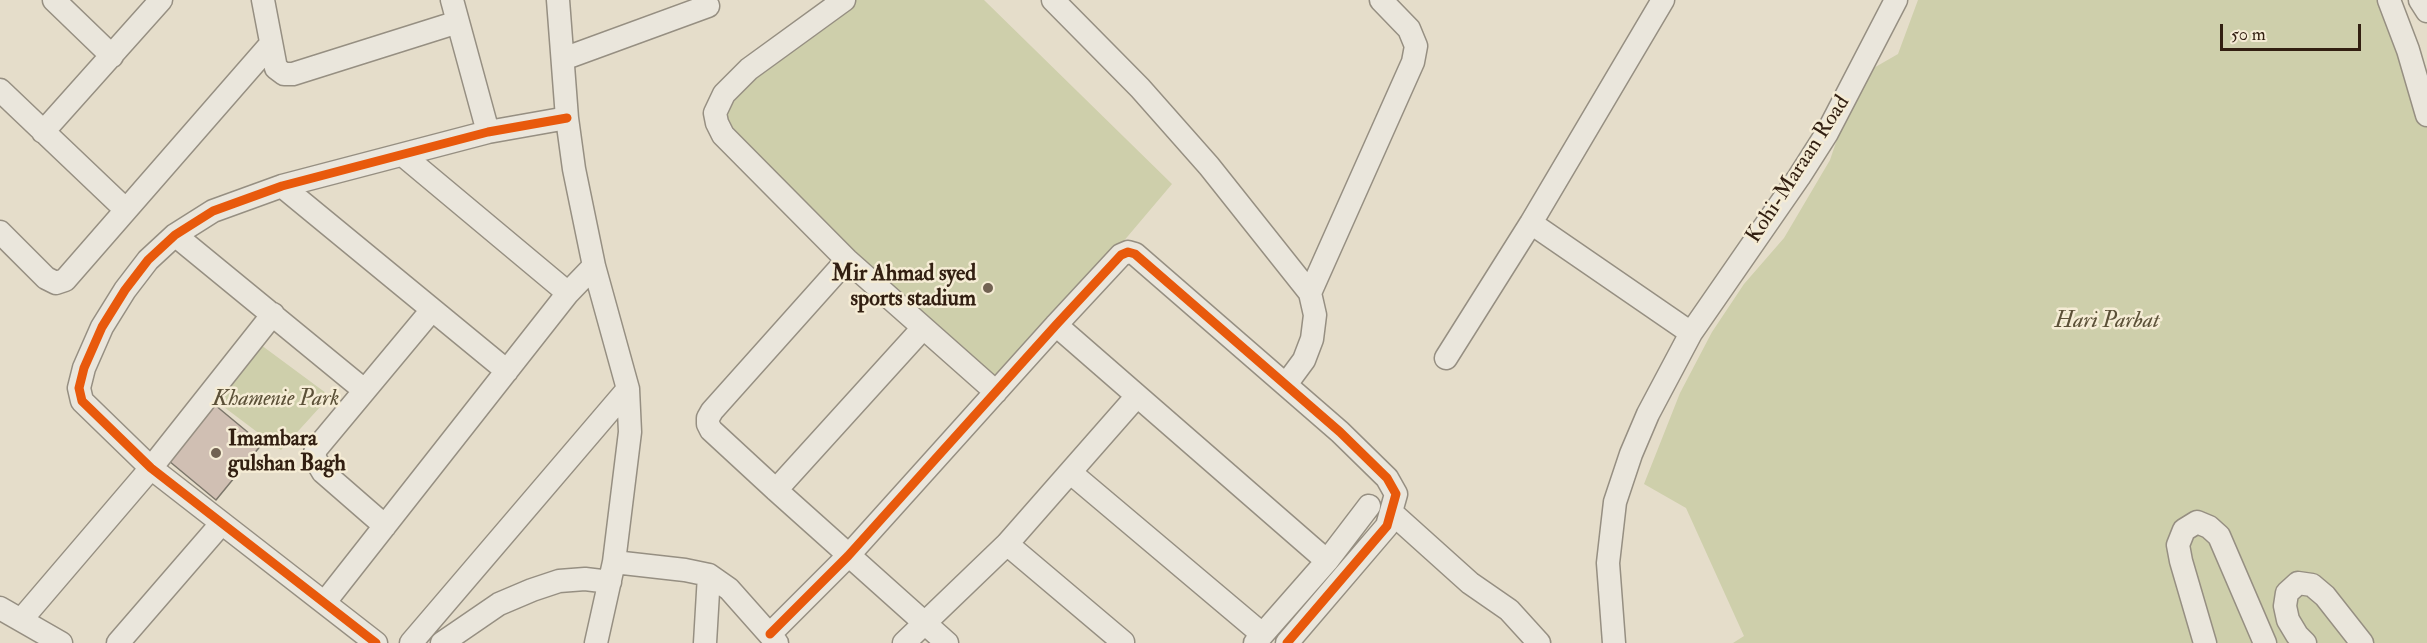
<!DOCTYPE html>
<style>
body{margin:0}
#map{position:relative;width:2427px;height:643px;overflow:hidden;background:#e5ddca;font-family:"IM FELL Double Pica",serif}
canvas{display:block}
.scale{position:absolute;left:2220px;top:24px;width:141px;height:27px;box-sizing:border-box;border:3px solid #321f11;border-top:0;padding-left:8px;font-size:18px;line-height:21px;white-space:nowrap;color:#321f11;-webkit-text-stroke:4px #f5ecd5;paint-order:stroke}
</style>
<div id="map">
<canvas width="2427" height="643"></canvas>
<div class="scale">50 m</div>
</div>
<script>
const g = document.querySelector('canvas').getContext('2d');
g.lineJoin = 'round';
function fillPath(path, color) { g.fillStyle = color; g.fill(path, 'evenodd'); }
const shape = rows => new Path2D(rows.map(r => 'M' + r).join(''));
function trace(path, color, width, dash) { g.strokeStyle = color; g.lineWidth = width; g.lineCap = dash ? 'butt' : 'round'; g.setLineDash(dash || []); g.stroke(path); }
function drawText(font, color, halo, rows, align = 'center') {
  g.font = font + ' "IM FELL Double Pica",serif'; g.lineWidth = 5; g.setLineDash([]); g.textBaseline = 'middle'; g.strokeStyle = halo; g.fillStyle = color; for (const [text, x, y, turn = 0] of rows) {
    g.save(); g.translate(x, y); g.rotate((+turn || 0) * Math.PI / 180); g.textAlign = isNaN(turn) ? turn : align; if (halo) g.strokeText(text, 0, 0); g.fillText(text, 0, 0); g.restore();
  }
}
const green = shape([
 [844,0,984,0,1172,184,996,392,715,113],
 [1918,0,2390,0,2427,112,2427,643,1733,643,1744,636,1686,508,1644,484,1680,393,1712,332,1744,284,1784,238,1830,160,1858,77,1898,54],
 [257,342,330,396,281,450,212,398]
]);
const building = shape([
 [215,405,262,444,216,500,169,461,215,405]
]);
const minor = shape([
 [54,0,112,56],
 [263,0,276,68,284,74,293,74,458,22],
 [452,0,488,132],
 [558,0,567,118,574,169,594,266,628,389,630,432,614,562,596,643],
 [844,0,749,69,724,94,715,113,717,123,723,135,847,260,996,392],
 [1053,0,1140,88,1209,166,1310,293,1315,315,1312,339,1304,360,1287,383],
 [2389,0,2408,50,2427,115],
 [2420,0,2427,11],
 [563,59,708,6],
 [0,90,126,210],
 [43,132,161,0],
 [404,156,568,293],
 [282,186,507,371],
 [1531,223,1691,333],
 [0,232,46,278,56,283,65,280,270,45],
 [175,235,364,390],
 [847,260,712,411,708,418,708,424,711,430,776,490,947,643],
 [1310,293,1413,62,1416,46,1409,29,1381,0],
 [1056,325,1327,561],
 [1446,358,1531,223,1663,0],
 [1071,473,1262,634],
 [776,490,923,328],
 [1391,512,1470,583,1509,610,1539,643],
 [385,526,323,472,314,457,316,449,431,311],
 [1007,544,1123,642],
 [614,562,685,570,709,575,729,589,777,643],
 [325,602,568,293,594,266],
 [0,608,61,643],
 [21,620,151,468,273,314],
 [770,634,848,556,1056,325,1121,255,1128,252,1135,254,1340,432,1387,478,1396,494,1387,526,1287,643],
 [118,643,221,524],
 [376,643,151,468,82,401,79,388,84,368,102,327,125,290,148,260,175,235,213,211,282,186,488,132,567,118],
 [411,643,628,389],
 [442,643,499,604,532,590,559,581,585,579,610,582],
 [705,643,709,575],
 [904,643,1007,544,1137,396],
 [1255,643,1327,561,1369,506],
 [1614,643,1608,563,1615,502,1631,454,1648,414,1691,333,1799,177,1827,133,1896,0],
 [2205,643,2181,561,2178,545,2184,530,2197,522,2209,527,2219,536,2265,643],
 [2305,643,2297,635,2288,620,2285,606,2287,593,2298,583,2312,585,2325,596,2362,643]
]);
const cycleway = shape([
 [770,634,848,556,1056,325,1121,255,1128,252,1135,254,1340,432,1387,478,1396,494,1387,526,1287,643],
 [376,643,151,468,82,401,79,388,84,368,102,327,125,290,148,260,175,235,213,211,282,186,488,132,567,118]
]);
const markers = [
 [988,288,6,"#716252"],
 [216,453,6,"#716252"]
];
const streetNames = [
 ["Kohi-Maraan Road",1799,170,-57]
];
const poiNames = [
 ["Mir Ahmad syed",976,275],
 ["sports stadium",976,300],
 ["Imambara",228,440,"left"],
 ["gulshan Bagh",228,465,"left"]
];
const parkNames = [
 ["Hari Parbat",2107,322],
 ["Khamenie Park",276,400]
];
fillPath(green, '#cecfab');
fillPath(building, '#d0bfb3');
trace(building, '#7c766a', 1.5);
trace(minor, '#968f82', 25);
trace(minor, '#eae6dc', 22);
trace(cycleway, '#e8590c', 9);
for (const [x, y, r, color] of markers) { const dot = new Path2D(); dot.arc(x, y, r, 0, 2 * Math.PI); g.fillStyle = color; g.fill(dot); trace(dot, '#f5ecd5', 2); }
drawText('22px', '#321f11', '#f5ecd5', streetNames);
drawText('bold 22px', '#321f11', '#f5ecd5', poiNames, 'right');
drawText('italic 22px', '#5b5037', '#f5ecd5', parkNames);
</script>
